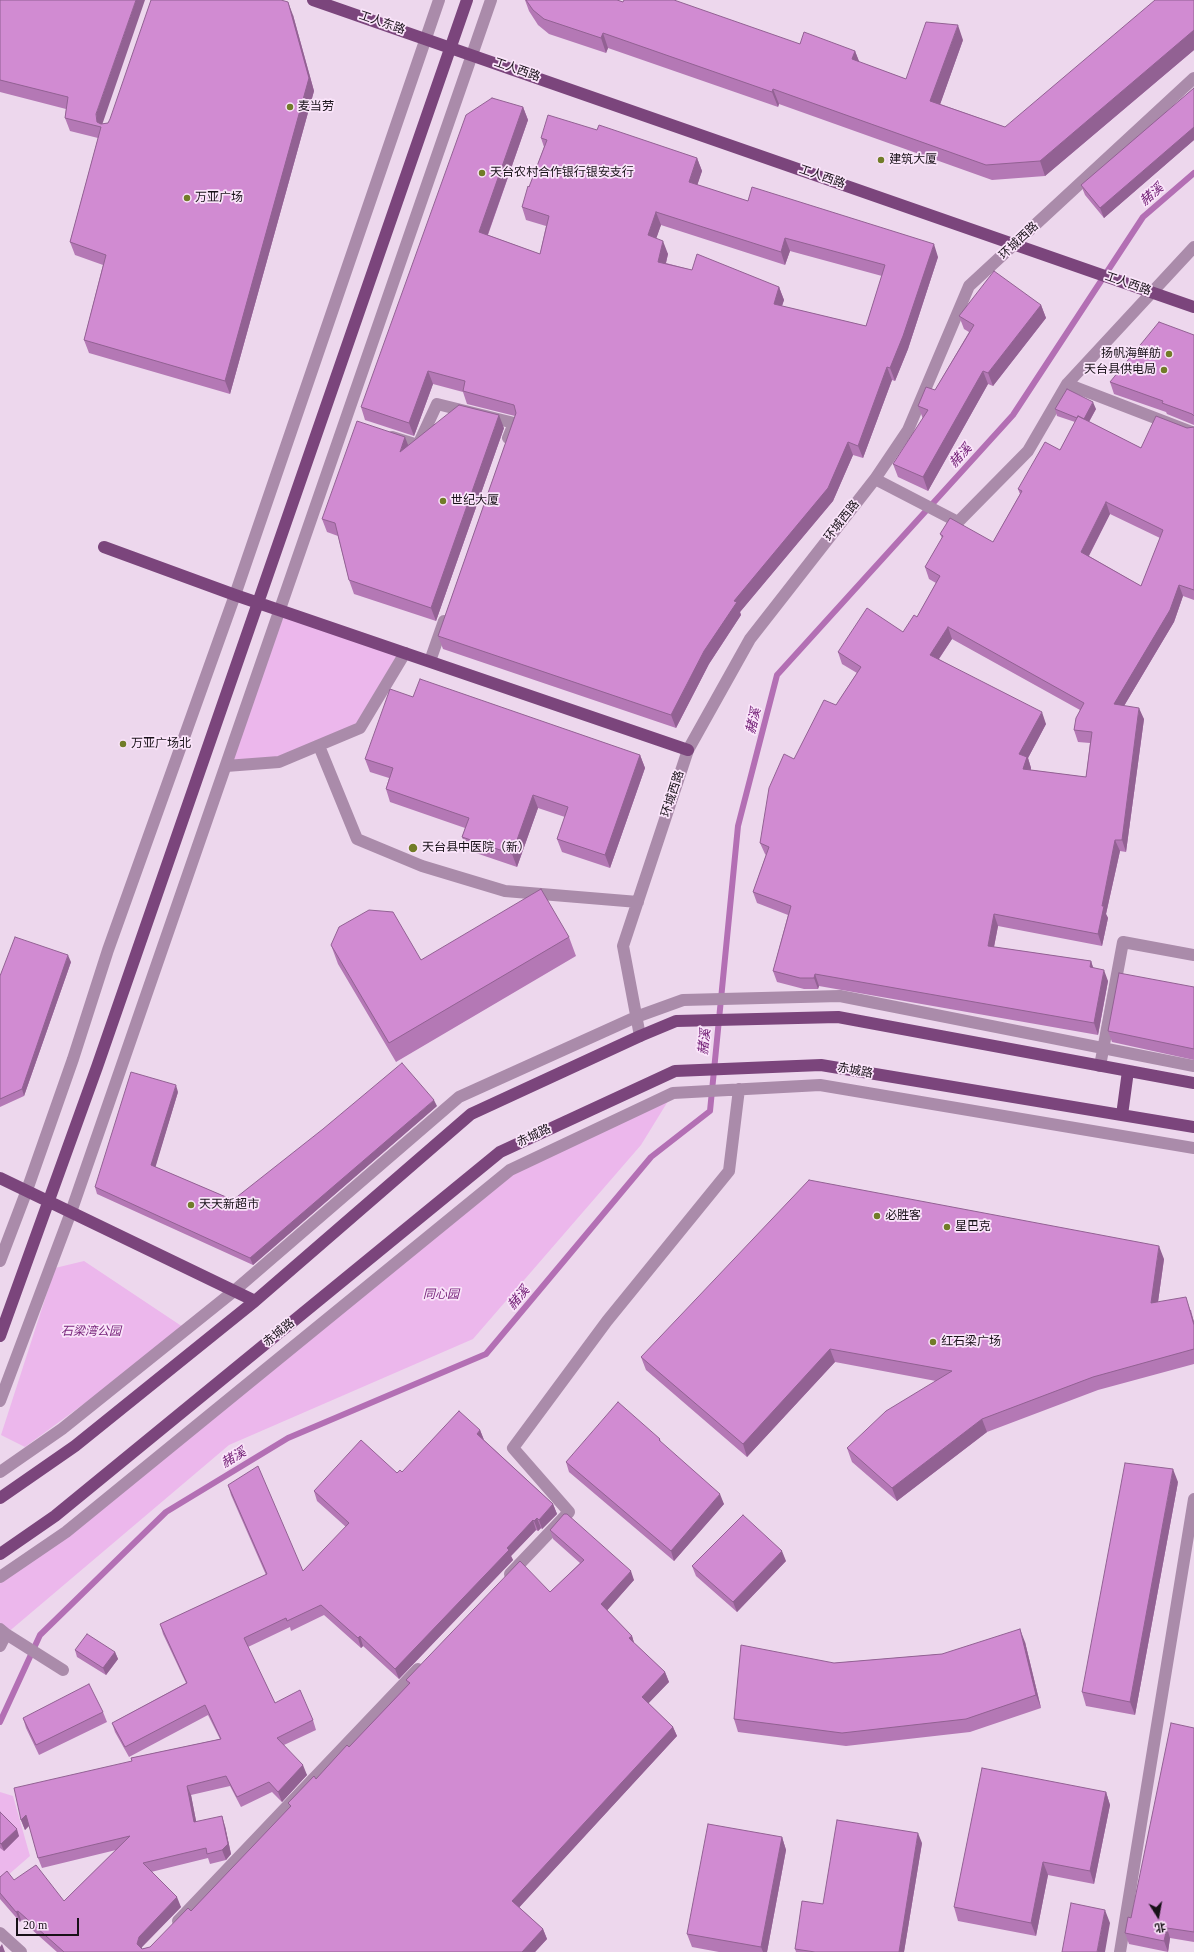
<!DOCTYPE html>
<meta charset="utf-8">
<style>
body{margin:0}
#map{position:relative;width:1194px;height:1952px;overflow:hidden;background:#edd7ed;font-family:"Times New Roman","Noto Sans SC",serif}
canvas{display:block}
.north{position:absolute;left:1138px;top:1896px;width:40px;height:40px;-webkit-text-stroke:3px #fae4fa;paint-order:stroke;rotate:169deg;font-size:11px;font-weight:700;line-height:16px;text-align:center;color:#181118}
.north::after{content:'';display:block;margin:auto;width:14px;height:18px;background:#181118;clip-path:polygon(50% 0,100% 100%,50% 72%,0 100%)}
.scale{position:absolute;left:16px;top:1918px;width:63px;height:18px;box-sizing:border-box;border:2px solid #181118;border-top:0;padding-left:5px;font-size:12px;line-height:14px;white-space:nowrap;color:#181118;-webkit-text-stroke:3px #fae4fa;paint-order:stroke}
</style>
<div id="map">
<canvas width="1194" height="1952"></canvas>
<div class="north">北</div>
<div class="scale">20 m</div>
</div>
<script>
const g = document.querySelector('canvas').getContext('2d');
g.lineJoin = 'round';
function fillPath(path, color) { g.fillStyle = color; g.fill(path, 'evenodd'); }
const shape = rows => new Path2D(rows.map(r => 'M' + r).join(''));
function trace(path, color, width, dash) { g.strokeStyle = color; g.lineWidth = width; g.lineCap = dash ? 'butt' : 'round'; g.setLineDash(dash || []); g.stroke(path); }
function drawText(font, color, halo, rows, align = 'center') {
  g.font = font + ' "Times New Roman","Noto Sans SC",serif'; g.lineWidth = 3.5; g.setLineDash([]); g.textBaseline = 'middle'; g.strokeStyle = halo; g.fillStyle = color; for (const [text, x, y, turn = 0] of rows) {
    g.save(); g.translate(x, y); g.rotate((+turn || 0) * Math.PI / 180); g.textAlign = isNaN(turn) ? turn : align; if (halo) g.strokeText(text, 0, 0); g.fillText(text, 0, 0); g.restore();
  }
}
const green = shape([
 [279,610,405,653,360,728,279,762,226,766],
 [673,1093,641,1145,473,1339,229,1445,6,1634,0,1628,0,1577,66,1532,510,1170],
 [84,1261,186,1329,25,1447,1,1435,55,1268],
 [0,1792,13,1796,30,1856,0,1882]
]);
const stream = shape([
 [0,1722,40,1635,166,1512,288,1438,486,1354,651,1157,710,1111,738,826,777,675,1013,415,1143,217,1194,173]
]);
const minor = shape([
 [1067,384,1194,433],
 [392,437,418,445,437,404,514,423,508,438],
 [875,479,958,522,1028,451,1067,384,1194,247],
 [430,661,444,621],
 [319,746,357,839,422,866,505,891,638,902],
 [226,766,279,762,360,728,405,653],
 [640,1036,623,946,688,750,750,639,875,479,908,430,969,286,1194,78],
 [1100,1066,1123,942,1194,955],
 [0,1261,27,1190,73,1059,108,950,235,595,439,0],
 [0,1401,71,1212,491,0],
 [0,1472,62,1429,234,1291,459,1097,636,1017,683,1000,840,996,1194,1066],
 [510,1574,569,1512,513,1448,607,1321,729,1171,739,1089],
 [0,1577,66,1532,510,1170,673,1093,820,1085,1194,1148],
 [6,1634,63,1670],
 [0,1646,6,1634,0,1629],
 [178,1921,418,1669],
 [0,1933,21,1952],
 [1120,1952,1194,1499]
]);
const major = shape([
 [313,0,1194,307],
 [104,547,235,595,688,750],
 [1122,1115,1128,1071],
 [0,1178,255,1301],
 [0,1336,97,1067,467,0],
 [0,1498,75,1446,255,1301,471,1114,640,1036,676,1021,838,1017,1194,1083],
 [0,1554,55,1516,500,1152,675,1071,821,1065,1194,1127]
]);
const wall = shape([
 [0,0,102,124,108,123,293,15,314,91,230,394,89,353,84,340,103,265,75,255,70,242,98,138,70,131,65,118,66,109,0,92],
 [525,0,617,0,623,2,800,44,855,51,859,62,906,79,963,40,940,104,1005,127,1194,0,1194,50,1045,176,992,180,779,104,778,107,608,48,606,53,549,34,538,25,529,11],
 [1194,88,1194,140,1104,218,1085,195,1081,185],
 [523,107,528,120,488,235,540,254,546,226,526,220,522,207,544,147,541,138,597,130,697,158,702,171,697,185,748,201,938,257,908,349,895,381,892,380,863,458,853,455,833,501,740,612,741,615,709,664,676,728,443,649,438,636,515,416,467,404,463,392,433,384,414,436,365,420,361,407],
 [661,225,785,265,790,251,882,276,866,326,782,306,784,300,779,287,692,270,666,263,668,254,656,238],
 [1041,305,1046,318,993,386,988,384,928,491,898,477,893,464,923,419,918,406,935,390,969,332,964,329,959,316],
 [1194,335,1194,425,1167,414,1166,412,1114,394,1110,382],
 [1055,409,1096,409,1089,422,1141,448,1187,428,1194,427,1194,600,1183,596,1174,622,1124,706,1144,719,1126,852,1120,851,1106,914,1108,918,1102,946,998,926,994,947,1091,961,1093,968,1108,981,1098,1035,819,986,818,989,804,989,777,982,773,971,788,915,757,903,753,892,766,855,765,854,760,843,794,759,836,705,857,673,842,664,838,652,903,632,917,617,936,583,929,579,925,567,942,538,940,534,993,542,1020,494,1018,489,1060,450,1075,422,1057,416],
 [1110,514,1160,538,1141,586,1089,556],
 [952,639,1080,710,1074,730,1078,742,1090,743,1086,777,1031,770,1031,768,1028,758,1046,724,939,659],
 [504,428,436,621,354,594,349,580,338,536,327,532,322,519,408,445],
 [413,697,640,755,645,768,610,868,562,852,557,839,565,817,538,808,517,867,467,850,462,837,465,828,390,802,386,789,389,778,370,772,365,759],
 [569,937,576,956,396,1062,338,964,331,945,421,960],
 [71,962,24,1096,0,1107,0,976],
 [1194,987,1194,1060,1112,1042,1108,1031],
 [178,1092,155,1167,233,1200,437,1106,253,1265,97,1194,95,1187],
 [1164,1259,1158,1302,1191,1310,1194,1322,1194,1364,1098,1390,987,1432,897,1501,852,1462,847,1448,936,1381,835,1362,747,1457,646,1370,641,1357],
 [480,1430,484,1440,553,1504,557,1514,542,1529,541,1528,538,1531,536,1530,511,1556,513,1560,399,1679,363,1646,361,1648,324,1615,291,1631,290,1627,248,1647,275,1703,313,1720,316,1730,284,1745,307,1775,282,1802,272,1792,241,1807,230,1786,191,1795,196,1821,225,1826,231,1854,226,1860,210,1864,208,1858,151,1872,181,1907,142,1947,142,1949,150,1947,191,1911,290,1807,288,1803,316,1779,349,1747,408,1684,406,1680,550,1592,580,1563,553,1539,550,1530,634,1580,607,1610,632,1636,634,1643,665,1672,669,1682,648,1703,673,1727,677,1736,519,1907,543,1929,547,1939,535,1952,57,1952,21,1920,20,1922,0,1899,0,1877,14,1880,64,1901,116,1850,42,1868,38,1858,29,1825,25,1830,21,1820,132,1761,131,1758,220,1739,208,1715,129,1757,115,1732,112,1723,186,1683,163,1634,160,1624,266,1575,231,1495,228,1485,303,1571,346,1527,317,1501,314,1491,397,1473,402,1472],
 [660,1439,661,1443,724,1504,674,1561,569,1472,566,1462],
 [1178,1482,1135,1715,1086,1706,1082,1692],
 [786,1561,737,1612,696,1576,692,1566],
 [1025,1642,1041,1708,970,1732,846,1746,738,1732,734,1719,834,1663,942,1654],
 [75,1650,115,1652,118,1659,106,1675,77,1657],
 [103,1712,107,1722,39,1755,26,1728,23,1718],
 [1194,1728,1194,1942,1170,1938,1168,1952,1129,1944,1125,1933,1131,1918],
 [1106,1792,1110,1805,1094,1884,1048,1875,1036,1936,958,1921,954,1907],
 [0,1812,19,1836,4,1851,0,1848],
 [782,1837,786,1850,767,1952,719,1952,692,1947,687,1934],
 [922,1843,904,1952,796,1952,795,1949,823,1904]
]);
const shadedWall = shape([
 [136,0,145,0,101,128,97,122,96,114],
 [288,2,293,15,314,91,230,394,225,381],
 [958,25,963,40,936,116,930,101],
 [1194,30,1194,50,1045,176,1040,161],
 [603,33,608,48,606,53,601,38],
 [855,51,861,66,852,59],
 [773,89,779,104,778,107,772,92],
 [523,107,528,120,484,245,479,232],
 [1194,127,1194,140,1104,218,1100,208],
 [697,158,702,171,694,195,689,182],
 [656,212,661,225,653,248,648,235],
 [785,238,790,251,785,265,781,252],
 [663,241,668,254,663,275,658,262],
 [934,244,938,257,908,349,895,381,890,368],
 [779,287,784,300,778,317,774,304],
 [1041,305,1046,318,993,386,988,373],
 [887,367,892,380,863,458,858,446],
 [428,371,433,384,414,436,409,423],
 [983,371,988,384,928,491,923,477],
 [1093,402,1096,409,1086,427,1083,420],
 [499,415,504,428,436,621,431,608],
 [405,437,410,450,400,452],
 [848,442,853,455,833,501,740,612,741,615,709,664,676,728,671,715,704,651,734,601],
 [1106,502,1110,514,1085,563,1081,552],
 [1179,585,1183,596,1174,622,1118,716,1114,704],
 [948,627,952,639,934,666,930,655],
 [1139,708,1144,719,1126,852,1122,840],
 [1042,712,1046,724,1028,758,1031,768,1027,781,1023,769,1019,754],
 [640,755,645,768,610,868,605,855],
 [533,795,538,808,517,867,512,854],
 [1115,840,1120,851,1106,914,1108,918,1102,946,1098,934,1102,906],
 [994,914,998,926,992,957,988,946],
 [68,955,71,962,24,1096,22,1089],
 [1091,961,1095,973,1090,967],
 [1104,970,1108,981,1098,1035,1094,1023],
 [815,974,819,986,818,989,814,978],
 [176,1085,178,1092,154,1172,151,1165],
 [434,1100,437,1106,253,1265,250,1258],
 [1159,1246,1164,1259,1156,1316,1151,1303],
 [1186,1297,1194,1322,1194,1325],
 [830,1349,835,1362,747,1457,743,1444],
 [982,1419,987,1432,897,1501,892,1488],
 [480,1430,484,1440,477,1434],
 [1173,1469,1178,1482,1135,1715,1130,1702],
 [720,1494,724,1504,674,1561,671,1551],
 [553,1504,557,1514,542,1529,539,1520],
 [537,1518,541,1528,538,1531,534,1521],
 [533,1520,536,1530,511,1556,513,1560,399,1679,395,1669],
 [782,1551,786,1561,737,1612,733,1602],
 [631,1571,634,1580,604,1614,601,1604],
 [1020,1629,1025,1642,1041,1708,1036,1695],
 [360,1636,363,1646,361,1648,358,1638],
 [632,1636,635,1646,629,1638],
 [115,1652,118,1659,106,1675,103,1668],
 [665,1672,669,1682,645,1707,642,1697],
 [673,1727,677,1736,516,1911,512,1901],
 [303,1765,307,1775,282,1802,278,1792],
 [187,1786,191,1795,198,1831,194,1822],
 [1106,1792,1110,1805,1094,1884,1090,1871],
 [26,1815,30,1825,25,1830,21,1820],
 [222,1816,225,1826,231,1854,226,1860,222,1850],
 [17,1829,19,1836,4,1851,1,1844],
 [918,1833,922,1843,904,1952,899,1952],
 [782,1837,786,1850,767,1952,763,1952,761,1947],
 [1043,1862,1048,1875,1036,1936,1031,1923],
 [177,1897,181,1907,142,1947,141,1952,137,1944,139,1937],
 [1105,1910,1110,1923,1105,1952,1097,1952],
 [18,1911,21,1920,20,1922,16,1912],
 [1167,1928,1170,1938,1168,1952,1164,1941],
 [543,1929,547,1939,535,1952,522,1952],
 [2,1944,5,1952,0,1952,0,1947]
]);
const building = shape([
 [0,0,136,0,96,114,97,122,101,124,108,123,110,119,151,0,281,0,288,2,309,78,225,381,84,340,106,255,70,242,101,127,65,118,68,97,0,80,0,0],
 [526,0,617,0,623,2,624,0,674,0,800,44,804,32,855,51,852,59,906,79,926,22,958,25,930,101,1005,127,1155,0,1194,0,1194,30,1040,161,986,165,773,89,772,92,603,33,601,38,544,19,533,10,526,0],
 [1194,88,1194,127,1100,208,1081,185,1194,88],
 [492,98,523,107,479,232,540,254,549,216,522,207,528,186,529,187,547,140,541,138,548,115,597,130,599,125,697,158,689,182,748,201,752,187,934,244,903,336,890,368,887,367,858,446,848,442,828,488,734,601,737,602,704,651,671,715,438,636,516,413,514,405,463,391,465,381,428,371,409,423,361,407,466,115,492,98],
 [656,212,781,252,785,238,885,265,866,326,774,304,779,287,697,254,692,270,658,262,663,241,648,235,656,212],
 [994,271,1041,305,988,373,983,371,923,477,893,464,928,410,918,406,926,387,935,390,974,325,959,316,994,271],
 [1159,322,1194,335,1194,416,1192,414,1162,403,1163,401,1110,382,1159,322],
 [1067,389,1093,402,1084,419,1078,416,1077,418,1055,409,1067,389],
 [459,405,499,415,431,608,349,580,335,523,322,519,357,421,405,437,400,452,459,405],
 [1078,416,1141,448,1156,416,1187,428,1194,427,1194,590,1179,585,1170,610,1114,704,1139,708,1122,840,1115,840,1102,906,1104,906,1098,934,994,914,988,946,1091,961,1090,967,1104,970,1094,1023,815,974,814,978,800,978,773,971,791,906,753,892,769,847,760,843,769,788,784,754,794,759,824,700,836,705,861,667,838,652,867,608,903,632,914,615,917,617,940,576,925,567,943,536,940,534,950,518,993,542,1022,491,1018,489,1045,442,1060,450,1078,416],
 [1106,502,1163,530,1141,586,1081,552,1106,502],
 [948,627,1084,703,1076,718,1074,730,1092,732,1086,777,1023,769,1027,757,1019,754,1042,712,930,655,948,627],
 [420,679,640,755,605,855,557,839,568,807,533,795,512,854,462,837,469,818,386,789,393,768,365,759,390,689,413,697,420,679],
 [541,889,569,937,389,1043,331,945,339,927,369,910,393,912,421,960,541,889],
 [15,937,68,955,22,1089,0,1099,0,976,15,937],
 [1119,973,1194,987,1194,1049,1108,1031,1119,973],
 [402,1063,434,1100,250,1258,95,1187,131,1072,176,1085,151,1165,233,1200,323,1129,402,1063],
 [809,1180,1159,1246,1151,1303,1186,1297,1194,1325,1194,1349,1093,1377,982,1419,892,1488,847,1448,886,1411,952,1371,830,1349,743,1444,641,1357,809,1180],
 [618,1402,660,1439,659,1440,720,1494,671,1551,566,1462,618,1402],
 [459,1411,480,1430,477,1434,553,1504,539,1520,537,1518,534,1521,533,1520,507,1548,509,1550,395,1669,360,1636,358,1638,321,1605,287,1621,286,1618,244,1638,275,1703,300,1690,313,1720,277,1738,303,1765,278,1792,269,1782,237,1797,226,1776,187,1786,194,1822,222,1816,228,1844,222,1850,207,1854,206,1848,143,1863,177,1897,139,1937,137,1944,142,1949,150,1947,188,1908,191,1911,291,1806,288,1803,314,1776,316,1779,347,1745,349,1747,410,1683,406,1680,520,1561,550,1592,584,1560,550,1530,564,1514,567,1514,631,1571,601,1604,632,1636,629,1638,665,1672,642,1697,673,1727,512,1901,543,1929,522,1952,64,1952,18,1911,16,1912,0,1893,0,1877,7,1871,14,1880,36,1865,64,1901,130,1836,38,1858,26,1815,21,1820,14,1788,132,1761,131,1758,221,1739,205,1705,125,1747,112,1723,187,1683,160,1624,267,1574,228,1485,258,1466,303,1571,349,1523,314,1491,361,1440,397,1473,400,1470,402,1472,459,1411],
 [1125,1463,1173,1469,1130,1702,1082,1692,1125,1463],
 [743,1515,782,1551,733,1602,692,1566,743,1515],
 [1020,1629,1036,1695,966,1719,842,1733,734,1719,741,1645,834,1663,942,1654,1020,1629],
 [87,1634,115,1652,103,1668,75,1650,87,1634],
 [89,1684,103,1712,36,1745,23,1718,89,1684],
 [1171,1723,1194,1728,1194,1932,1167,1928,1164,1941,1125,1933,1128,1917,1131,1918,1171,1723],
 [982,1768,1106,1792,1090,1871,1043,1862,1031,1923,954,1907,982,1768],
 [0,1812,17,1829,1,1844,0,1843,0,1812],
 [837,1820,918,1833,899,1952,815,1952,795,1949,802,1901,823,1904,837,1820],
 [708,1824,782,1837,761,1947,687,1934,708,1824],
 [1071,1903,1105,1910,1097,1952,1062,1952,1071,1903]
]);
const markers = [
 [290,107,4,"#717c28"],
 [881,160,4,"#717c28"],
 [482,173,4,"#717c28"],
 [187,198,4,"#717c28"],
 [1169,354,4,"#717c28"],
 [1164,370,4,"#717c28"],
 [443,501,4,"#717c28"],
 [123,744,4,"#717c28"],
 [413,848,5,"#717c28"],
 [191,1205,4,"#717c28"],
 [877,1216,4,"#717c28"],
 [947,1227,4,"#717c28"],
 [933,1342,4,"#717c28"]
];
const streetNames = [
 ["工人东路",382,23,19],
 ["工人西路",517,70,19],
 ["工人西路",822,177,19],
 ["环城西路",1019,241,-43],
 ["工人西路",1128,284,19],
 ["环城西路",842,521,-52],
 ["环城西路",673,794,-72],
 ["赤城路",855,1071,10],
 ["赤城路",534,1136,-25],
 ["赤城路",279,1333,-39]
];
const poiNames = [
 ["麦当劳",298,107],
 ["建筑大厦",889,160],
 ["天台农村合作银行银安支行",490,173],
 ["万亚广场",195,198],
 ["扬帆海鲜舫",1161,354,"right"],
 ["天台县供电局",1156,370,"right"],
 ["世纪大厦",451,501],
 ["万亚广场北",131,744],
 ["天台县中医院（新）",422,848],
 ["天天新超市",199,1205],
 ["必胜客",885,1216],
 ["星巴克",955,1227],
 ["红石梁广场",941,1342]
];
const parkNames = [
 ["同心园",441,1295],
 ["石梁湾公园",91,1332]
];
const waterNames = [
 ["赭溪",1152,195,-41],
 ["赭溪",961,456,-48],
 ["赭溪",754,721,-76],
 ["赭溪",705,1042,-84],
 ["赭溪",519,1298,-50],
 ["赭溪",234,1458,-31]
];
fillPath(green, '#ecb7ec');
trace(stream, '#b36fb4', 6);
trace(minor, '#aa8baa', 12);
trace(major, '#7b457c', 12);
fillPath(wall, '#b478b5');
fillPath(shadedWall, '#926193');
fillPath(building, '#d18bd2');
trace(building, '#926193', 1);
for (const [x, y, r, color] of markers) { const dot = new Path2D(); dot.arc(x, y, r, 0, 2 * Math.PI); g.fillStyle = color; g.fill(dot); trace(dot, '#fae4fa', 1.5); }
drawText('12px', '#181118', '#fae4fa', streetNames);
drawText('12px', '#181118', '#fae4fa', poiNames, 'left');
drawText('italic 12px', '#78257b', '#fae4fa', parkNames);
drawText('italic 13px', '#752278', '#fae4fa', waterNames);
</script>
